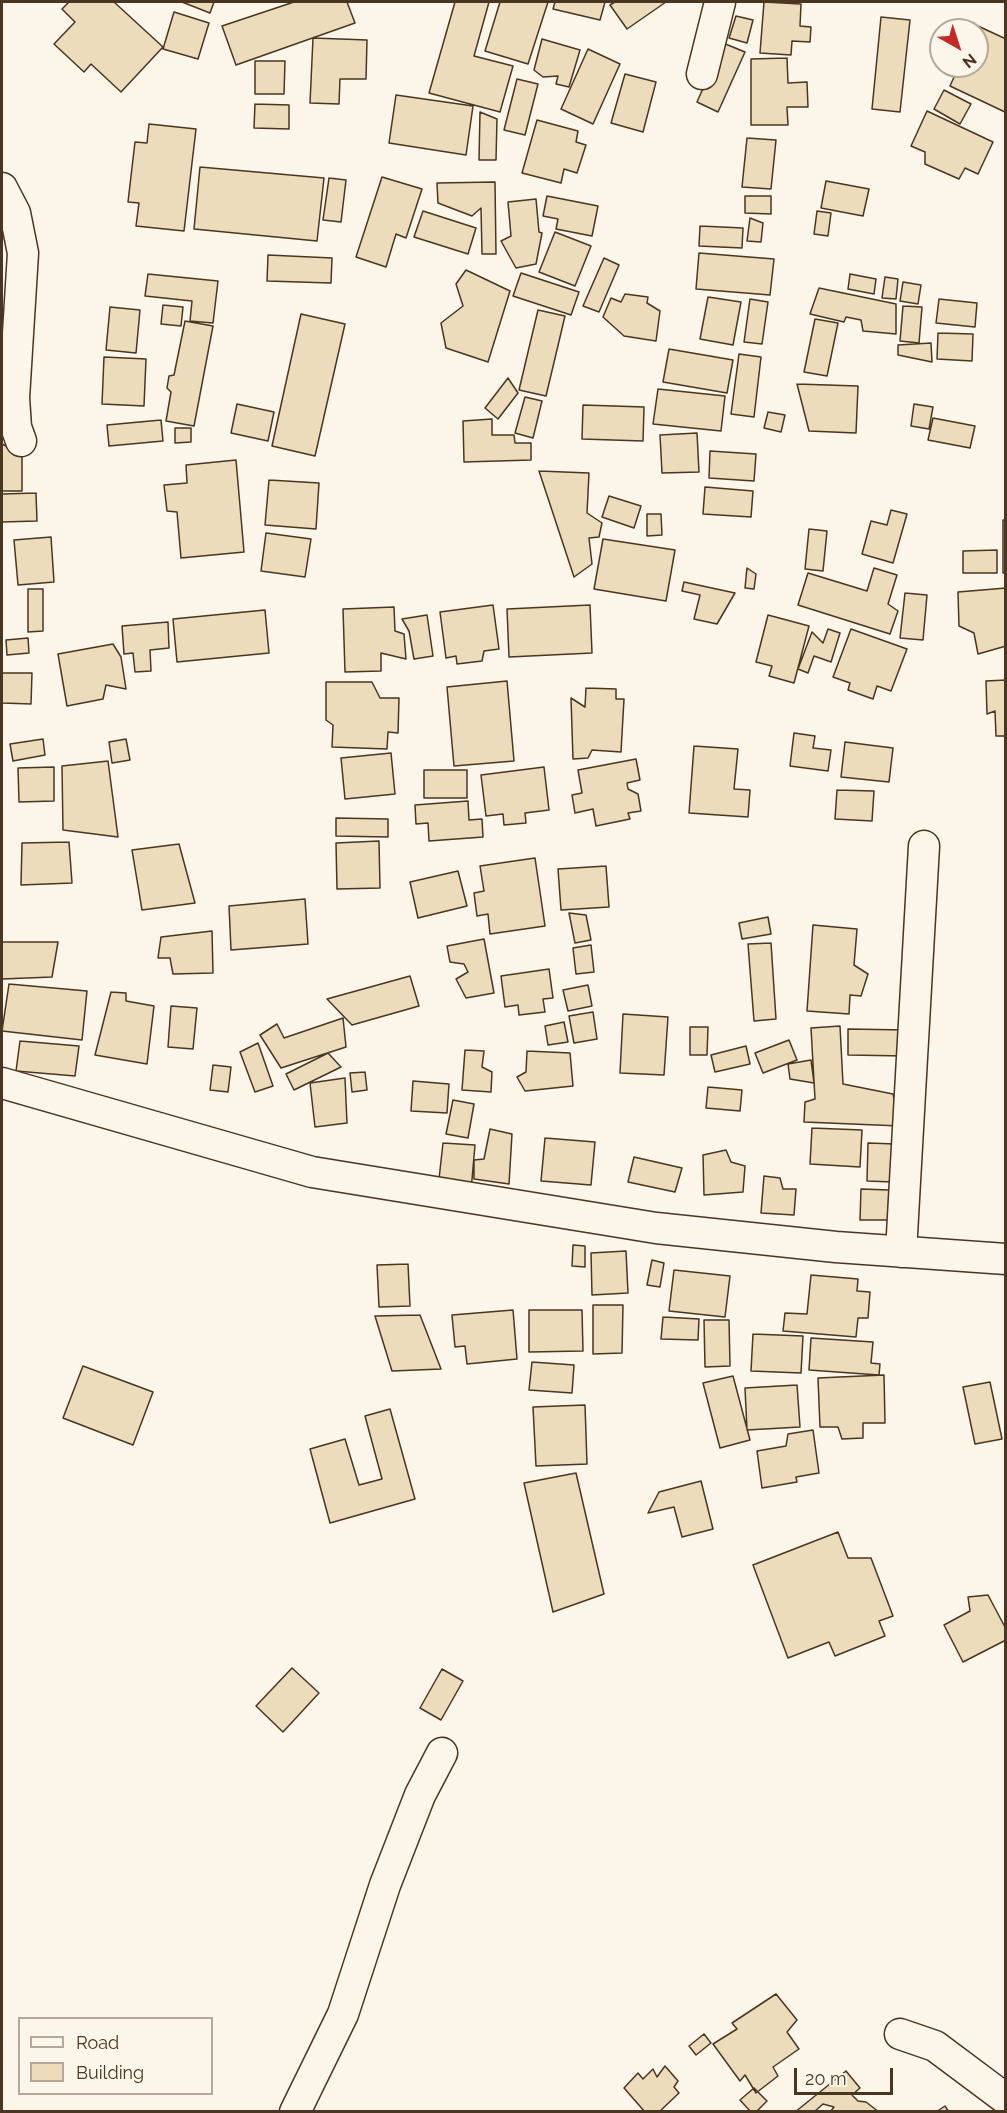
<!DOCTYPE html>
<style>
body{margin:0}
#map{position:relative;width:1007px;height:2113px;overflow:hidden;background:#fbf6e9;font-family:Raleway,sans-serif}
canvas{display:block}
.frame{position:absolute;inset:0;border:3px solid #4a3520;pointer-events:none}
.legend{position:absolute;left:18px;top:2017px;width:195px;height:78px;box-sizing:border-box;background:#fbf6e9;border:2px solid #b4a999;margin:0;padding:8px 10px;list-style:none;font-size:18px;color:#4a3520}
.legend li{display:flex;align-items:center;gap:12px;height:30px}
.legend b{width:30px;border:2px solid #b4a999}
.north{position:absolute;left:929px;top:18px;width:60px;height:60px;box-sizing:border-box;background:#fbf6e9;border:2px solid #b4a999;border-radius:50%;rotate:141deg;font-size:16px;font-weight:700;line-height:24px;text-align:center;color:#4a3520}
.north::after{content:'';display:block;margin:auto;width:21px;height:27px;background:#c62828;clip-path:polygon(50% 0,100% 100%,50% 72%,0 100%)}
.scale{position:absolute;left:794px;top:2068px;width:99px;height:27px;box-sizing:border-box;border:3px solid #4a3520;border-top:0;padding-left:8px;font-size:18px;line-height:21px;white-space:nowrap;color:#4a3520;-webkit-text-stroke:4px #fbf6e9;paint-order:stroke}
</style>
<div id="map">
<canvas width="1007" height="2113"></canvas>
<div class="frame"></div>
<ul class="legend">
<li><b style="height:8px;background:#fbf6e9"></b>Road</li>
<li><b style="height:16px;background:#ecdcbc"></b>Building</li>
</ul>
<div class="north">N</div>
<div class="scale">20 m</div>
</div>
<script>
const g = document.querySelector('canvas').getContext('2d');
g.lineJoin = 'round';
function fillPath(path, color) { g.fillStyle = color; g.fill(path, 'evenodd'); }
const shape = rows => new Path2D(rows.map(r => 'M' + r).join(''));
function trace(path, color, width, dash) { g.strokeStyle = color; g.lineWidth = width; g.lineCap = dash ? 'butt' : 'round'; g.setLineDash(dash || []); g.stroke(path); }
const building = shape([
 [69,2,114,2,163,47,121,92,91,64,84,72,54,44,75,22,62,9,69,2],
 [182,2,214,2,210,13,182,2],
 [294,2,347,2,355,23,236,65,222,26,294,2],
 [455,2,489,2,474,56,513,66,500,112,429,93,455,2],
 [500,2,548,2,528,64,485,51,500,2],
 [555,2,605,2,600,20,553,9,555,2],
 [615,2,666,2,627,29,610,5,615,2],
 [764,2,801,4,800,26,811,27,810,42,792,41,791,55,760,53,764,2],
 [174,12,209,23,198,59,163,49,174,12],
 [736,16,753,20,747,43,729,38,736,16],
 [881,17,910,20,900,112,872,109,881,17],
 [978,26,1006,39,1005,112,950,86,959,66,977,66,978,26],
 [313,38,367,40,366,79,340,79,339,104,310,103,313,38],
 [542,39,580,50,569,87,556,84,558,76,543,77,534,70,542,39],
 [723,43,745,52,718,112,697,102,723,43],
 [588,49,620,64,593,124,561,109,588,49],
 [787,58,788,83,807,82,808,107,787,107,788,125,751,125,751,59,787,58],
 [255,61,285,61,284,94,255,94,255,61],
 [625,74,656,82,643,132,611,123,625,74],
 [517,79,538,84,525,135,504,130,517,79],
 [944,90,971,104,960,124,934,109,944,90],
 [396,95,473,106,466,155,389,143,396,95],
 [255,104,289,105,289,129,254,128,255,104],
 [927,111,993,142,978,174,965,168,959,179,925,164,925,152,911,146,927,111],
 [480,112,497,119,496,160,479,160,480,112],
 [537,120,578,131,576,142,586,145,577,173,564,169,561,183,522,173,537,120],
 [149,124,196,129,184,231,136,226,139,203,128,202,135,142,147,143,149,124],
 [747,138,776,140,771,189,742,187,747,138],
 [200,167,324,178,317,241,194,229,200,167],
 [382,177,422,189,406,238,396,234,386,267,356,257,382,177],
 [329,178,346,180,341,222,323,220,329,178],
 [826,181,869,189,863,216,821,208,826,181],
 [495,182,496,254,482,254,481,208,472,216,438,203,437,183,495,182],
 [547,196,598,206,592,236,556,229,558,219,543,216,547,196],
 [745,196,771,196,771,214,745,213,745,196],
 [536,199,539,232,542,233,536,264,516,268,501,241,511,236,508,202,536,199],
 [423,211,476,228,468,254,414,237,423,211],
 [817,211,831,213,828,236,814,234,817,211],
 [750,218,763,223,761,242,747,241,750,218],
 [700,226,743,228,742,248,699,246,700,226],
 [555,232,591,246,575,286,539,272,555,232],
 [699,253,774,259,770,295,696,289,699,253],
 [268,255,332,258,331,283,267,281,268,255],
 [604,258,619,265,599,312,583,306,604,258],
 [466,270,510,291,488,362,446,348,441,323,463,306,456,284,466,270],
 [521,273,579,292,571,315,513,296,521,273],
 [148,274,218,281,213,323,190,321,192,301,145,296,148,274],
 [850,274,876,279,874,294,848,289,850,274],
 [885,277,898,279,896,299,882,298,885,277],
 [903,282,921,285,918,304,900,301,903,282],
 [819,288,896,304,896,334,863,331,861,320,846,317,844,322,810,314,819,288],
 [625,294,648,297,647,303,660,311,656,341,624,336,603,317,611,298,621,302,625,294],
 [708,297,741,302,733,345,700,339,708,297],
 [750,299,768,302,762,344,744,342,750,299],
 [939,299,977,303,975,327,936,323,939,299],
 [163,305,183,307,181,326,161,324,163,305],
 [903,306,922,307,919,343,900,341,903,306],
 [110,307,140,310,136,353,106,350,110,307],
 [538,310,565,316,546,396,519,390,538,310],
 [301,314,345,324,315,456,272,446,301,314],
 [815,319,838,323,827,376,804,372,815,319],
 [185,321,213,326,194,426,166,421,171,392,167,388,169,376,174,375,185,321],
 [938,333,973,334,972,361,937,359,938,333],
 [931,343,932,362,898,355,898,345,931,343],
 [669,349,733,360,727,393,663,382,669,349],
 [739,354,761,357,754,417,731,414,739,354],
 [104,357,146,359,144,406,102,404,104,357],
 [508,378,518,393,498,419,485,408,508,378],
 [797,384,858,386,856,433,809,431,797,384],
 [658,389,725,396,721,431,653,424,658,389],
 [525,397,542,401,533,438,515,433,525,397],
 [237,404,274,412,268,441,231,433,237,404],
 [914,404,933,407,929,429,911,426,914,404],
 [583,405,644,407,643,441,582,439,583,405],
 [768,412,785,415,781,432,764,428,768,412],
 [933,418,975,426,970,448,928,440,933,418],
 [492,419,492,435,514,435,515,443,531,443,531,460,464,462,463,421,492,419],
 [161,420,163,441,109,446,107,425,161,420],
 [175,428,191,428,191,442,175,443,175,428],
 [697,433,699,472,662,473,660,435,697,433],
 [2,444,22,454,22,491,2,491,2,444],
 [710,451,756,454,754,481,709,478,710,451],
 [236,460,244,552,181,558,177,512,167,511,164,485,187,483,186,465,236,460],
 [539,471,589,473,587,513,602,523,599,537,589,538,592,564,574,577,539,471],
 [269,480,319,483,316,529,265,525,269,480],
 [705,487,753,491,751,517,703,514,705,487],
 [36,493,37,521,2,522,2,494,36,493],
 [609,496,641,506,634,528,602,517,609,496],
 [891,510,907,514,893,563,862,554,871,521,887,525,891,510],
 [647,514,661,514,662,535,647,536,647,514],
 [1003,520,1006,520,1006,573,1003,573,1003,520],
 [809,529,827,531,823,571,805,569,809,529],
 [266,533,311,539,305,577,261,571,266,533],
 [51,537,54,582,18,585,14,540,51,537],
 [603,539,675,550,666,601,594,589,603,539],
 [997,550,997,573,963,573,963,551,997,550],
 [747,568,756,574,754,589,745,588,747,568],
 [874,568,897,575,888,604,898,611,890,634,798,605,808,573,867,591,874,568],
 [684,582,735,593,717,624,694,619,700,595,682,591,684,582],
 [1006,588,1006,646,978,654,974,633,959,626,958,592,1006,588],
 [28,589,43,589,43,631,28,632,28,589],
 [905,593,927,595,923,640,900,638,905,593],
 [493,605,499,649,484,651,482,661,457,664,456,656,446,658,440,612,493,605],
 [590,605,592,653,509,657,507,609,590,605],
 [394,607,395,631,404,634,406,659,381,653,381,671,345,672,343,609,394,607],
 [265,610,269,653,177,662,173,619,265,610],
 [427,615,433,656,414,659,409,631,402,619,427,615],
 [768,615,809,626,794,683,769,676,772,666,756,662,768,615],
 [168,622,169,648,150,650,151,671,135,672,133,653,124,654,122,626,168,622],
 [828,629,840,633,831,662,814,656,808,673,798,669,812,632,823,643,828,629],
 [851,629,907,649,891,691,877,686,873,699,848,690,850,683,833,677,851,629],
 [28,638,29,653,7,655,6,640,28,638],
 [113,644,121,657,126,689,106,685,103,699,67,706,58,654,113,644],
 [2,673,32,673,31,704,2,703,2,673],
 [1006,680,1006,736,996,736,995,711,987,714,986,681,1006,680],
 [507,681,514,761,454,766,447,687,507,681],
 [326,682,372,682,380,698,399,698,398,733,388,732,387,749,332,747,333,725,326,720,326,682],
 [586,688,616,689,616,699,624,699,621,752,592,750,588,758,573,759,571,698,585,707,586,688],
 [794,733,815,736,813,748,831,750,828,771,790,766,794,733],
 [43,739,45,755,13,761,10,744,43,739],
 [126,739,130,760,112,763,109,742,126,739],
 [845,742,893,748,889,782,841,777,845,742],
 [694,746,738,749,734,789,750,790,748,817,689,813,694,746],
 [391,753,395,794,345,799,341,758,391,753],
 [636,759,640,780,627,783,628,789,638,794,641,811,628,813,630,819,596,826,593,809,575,813,572,795,582,793,578,770,636,759],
 [108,761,118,837,63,830,62,766,108,761],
 [54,767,54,801,19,802,18,768,54,767],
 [544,767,549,810,525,813,526,823,504,825,503,814,486,816,481,775,544,767],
 [424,770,467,770,467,798,424,798,424,770],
 [837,790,874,791,872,821,835,819,837,790],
 [468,801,469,820,482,819,483,837,429,841,428,823,416,824,415,805,468,801],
 [336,818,388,819,388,837,336,836,336,818],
 [379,841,380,888,337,889,336,843,379,841],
 [69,842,72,883,21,885,22,843,69,842],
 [179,844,195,903,142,910,132,850,179,844],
 [535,858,545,926,490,934,488,914,477,916,474,893,484,891,480,866,535,858],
 [606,866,609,907,561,910,558,869,606,866],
 [458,871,467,906,418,918,410,882,458,871],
 [305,899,308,944,231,950,229,906,305,899],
 [569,913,586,915,591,940,575,943,569,913],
 [768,917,771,934,742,939,739,923,768,917],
 [813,925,857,929,854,965,868,974,861,996,850,995,849,1014,807,1011,813,925],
 [212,931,213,973,173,974,170,958,158,958,161,937,212,931],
 [484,939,494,993,466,998,456,979,468,972,464,964,450,962,447,946,484,939],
 [2,942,58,942,52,977,2,979,2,942],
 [771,943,776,1019,754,1021,748,944,771,943],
 [591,945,594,972,576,974,573,948,591,945],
 [549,969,553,998,543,999,545,1012,519,1015,518,1005,505,1007,501,976,549,969],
 [410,976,419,1006,352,1025,327,999,410,976],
 [9,984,87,991,82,1040,2,1031,9,984],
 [588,985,592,1006,568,1011,563,990,588,985],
 [111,992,126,993,126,1001,154,1006,147,1064,95,1055,111,992],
 [171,1006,197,1008,193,1049,168,1047,171,1006],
 [593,1012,597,1039,574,1043,569,1016,593,1012],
 [623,1014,668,1017,664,1075,620,1073,623,1014],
 [343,1018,346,1047,281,1068,260,1035,277,1024,284,1038,343,1018],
 [564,1022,568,1042,548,1045,545,1026,564,1022],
 [840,1026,843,1084,893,1094,900,1126,804,1122,805,1102,815,1099,811,1028,840,1026],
 [690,1027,708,1027,707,1055,690,1055,690,1027],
 [848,1029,906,1030,905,1056,848,1055,848,1029],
 [789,1040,797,1060,763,1073,755,1053,789,1040],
 [20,1041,79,1046,75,1076,16,1071,20,1041],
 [258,1043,273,1086,255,1092,240,1052,258,1043],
 [746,1046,750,1064,715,1072,711,1055,746,1046],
 [465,1050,484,1051,482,1067,492,1072,491,1092,462,1090,465,1050],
 [527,1051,570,1053,573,1086,525,1091,517,1077,526,1072,527,1051],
 [328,1053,341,1067,294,1090,286,1074,328,1053],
 [811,1060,814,1083,790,1079,788,1064,811,1060],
 [213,1065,231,1067,228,1092,210,1090,213,1065],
 [365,1072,367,1090,352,1092,350,1073,365,1072],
 [345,1078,347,1123,315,1127,310,1083,345,1078],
 [413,1081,449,1084,447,1113,411,1111,413,1081],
 [708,1087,742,1090,740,1111,706,1108,708,1087],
 [453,1100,474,1104,468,1138,446,1134,453,1100],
 [812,1128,862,1130,860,1167,810,1164,812,1128],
 [490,1129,512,1134,509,1184,474,1179,474,1160,484,1159,490,1129],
 [545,1138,595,1142,591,1185,541,1181,545,1138],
 [443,1143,475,1145,471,1191,438,1188,443,1143],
 [868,1143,895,1144,893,1182,867,1181,868,1143],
 [726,1150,731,1162,745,1166,743,1192,704,1195,703,1155,726,1150],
 [634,1157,682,1168,675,1192,628,1182,634,1157],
 [764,1176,780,1178,783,1189,796,1189,794,1215,761,1213,764,1176],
 [861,1189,889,1190,888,1220,860,1220,861,1189],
 [573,1245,585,1246,585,1267,572,1266,573,1245],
 [626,1251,628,1293,592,1295,591,1253,626,1251],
 [652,1260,664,1263,660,1287,647,1285,652,1260],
 [408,1264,410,1306,379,1307,377,1265,408,1264],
 [674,1270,730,1276,725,1317,669,1311,674,1270],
 [811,1275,858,1279,857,1291,870,1292,868,1318,858,1318,856,1337,783,1331,785,1313,807,1314,811,1275],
 [593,1305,623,1305,622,1353,593,1354,593,1305],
 [513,1310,517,1359,467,1364,465,1346,455,1347,452,1315,513,1310],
 [529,1310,582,1310,583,1351,529,1352,529,1310],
 [420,1315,441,1369,392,1371,375,1316,420,1315],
 [663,1317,699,1319,698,1340,661,1339,663,1317],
 [704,1320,729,1320,730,1366,705,1367,704,1320],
 [753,1334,803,1336,801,1373,751,1371,753,1334],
 [811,1338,873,1342,871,1363,880,1364,879,1375,809,1370,811,1338],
 [532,1362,574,1365,572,1393,529,1390,532,1362],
 [83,1366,153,1392,133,1445,63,1418,83,1366],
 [884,1375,885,1423,863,1423,863,1438,842,1439,838,1427,820,1427,818,1378,884,1375],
 [733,1376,750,1440,720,1448,703,1383,733,1376],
 [990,1382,1002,1439,975,1444,963,1387,990,1382],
 [797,1385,800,1427,747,1430,745,1388,797,1385],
 [585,1405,587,1464,536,1466,533,1407,585,1405],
 [390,1409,415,1499,330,1523,310,1449,345,1439,359,1485,382,1479,365,1416,390,1409],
 [813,1430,819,1473,796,1477,797,1482,762,1488,757,1451,786,1446,788,1434,813,1430],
 [576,1473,604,1594,553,1612,524,1483,576,1473],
 [701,1481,713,1529,682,1537,674,1507,648,1513,659,1492,701,1481],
 [838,1532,848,1558,871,1558,893,1616,879,1621,885,1636,835,1656,829,1642,788,1658,753,1565,838,1532],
 [988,1595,1006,1629,1006,1640,963,1662,944,1625,970,1611,968,1597,988,1595],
 [292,1668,319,1693,283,1732,256,1706,292,1668],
 [442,1669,463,1681,441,1720,420,1708,442,1669],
 [776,1994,797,2020,787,2032,799,2049,773,2067,778,2076,756,2093,745,2075,740,2081,713,2044,737,2029,732,2023,776,1994],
 [704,2034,711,2043,696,2055,689,2046,704,2034],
 [665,2066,678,2081,674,2087,679,2093,659,2112,645,2112,624,2088,638,2073,643,2079,653,2069,657,2077,665,2066],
 [846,2071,860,2088,852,2095,858,2101,866,2102,879,2112,830,2112,834,2107,823,2104,814,2112,795,2112,846,2071],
 [754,2088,767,2101,756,2112,751,2112,740,2100,754,2088],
 [945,2106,949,2112,936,2112,945,2106]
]);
const street = shape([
 [702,74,720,2],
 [2,188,15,213,23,253,14,398,16,427,21,441],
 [2,1083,312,1172,656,1228,836,1247,1006,1259],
 [901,1252,924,846],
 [900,2034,935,2046,1006,2099],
 [295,2112,343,2014,385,1885,420,1795,442,1753]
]);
fillPath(building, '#ecdcbc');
trace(building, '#4a3520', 1.5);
trace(street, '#4a3520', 33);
trace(street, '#fbf6e9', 30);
</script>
